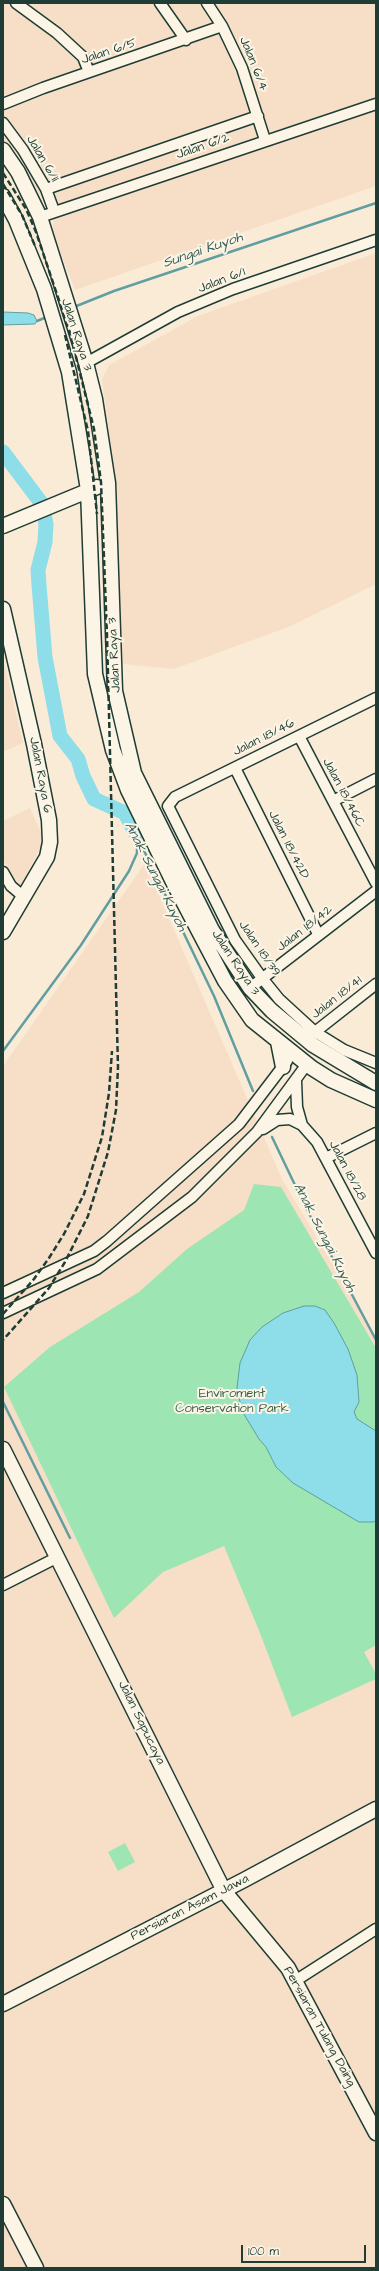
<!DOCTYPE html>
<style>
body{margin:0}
#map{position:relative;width:379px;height:2271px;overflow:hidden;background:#faebd7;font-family:"Architects Daughter",sans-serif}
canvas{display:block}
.frame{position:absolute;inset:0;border:4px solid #1f3d34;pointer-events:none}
.scale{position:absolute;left:241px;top:2245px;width:125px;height:18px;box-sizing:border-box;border:2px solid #1f3d34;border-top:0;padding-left:5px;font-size:12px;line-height:14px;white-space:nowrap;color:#1f3d34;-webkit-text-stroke:3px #fcf5e5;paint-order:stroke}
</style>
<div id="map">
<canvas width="379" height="2271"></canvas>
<div class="frame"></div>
<div class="scale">100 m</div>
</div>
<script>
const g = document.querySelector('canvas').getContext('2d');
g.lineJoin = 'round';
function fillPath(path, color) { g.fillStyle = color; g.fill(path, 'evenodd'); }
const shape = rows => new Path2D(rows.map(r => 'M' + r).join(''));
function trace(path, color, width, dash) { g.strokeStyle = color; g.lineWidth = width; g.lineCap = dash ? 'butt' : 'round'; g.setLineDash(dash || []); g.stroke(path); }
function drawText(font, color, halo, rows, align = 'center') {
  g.font = font + ' "Architects Daughter",sans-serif'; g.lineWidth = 4; g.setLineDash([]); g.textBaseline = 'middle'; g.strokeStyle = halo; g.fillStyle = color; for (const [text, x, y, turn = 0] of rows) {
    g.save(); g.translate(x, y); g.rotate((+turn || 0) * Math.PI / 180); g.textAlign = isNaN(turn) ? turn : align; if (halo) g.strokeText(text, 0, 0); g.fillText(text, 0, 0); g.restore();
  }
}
const built = shape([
 [3,3,376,3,376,186,75,290,52,232,54,218,32,182,3,144],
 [376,253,376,584,291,626,174,669,123,664,115,478,102,379,109,365,198,316],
 [3,658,23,743,3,752],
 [30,808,42,835,41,847,19,888,3,859,3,821],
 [145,863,282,1179,376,1337,376,2268,3,2268,3,1066]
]);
const green = shape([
 [254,1184,281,1187,376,1348,376,1645,364,1652,376,1674,376,1679,292,1717,260,1633,224,1546,163,1572,114,1618,4,1387,50,1347,139,1292,187,1249,244,1210],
 [125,1843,135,1862,118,1871,108,1852]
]);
const water = shape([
 [3,312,28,313,34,315,37,321,35,324,3,325,3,312],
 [304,1306,315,1306,325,1310,334,1323,348,1349,357,1375,359,1402,354,1412,357,1419,376,1431,376,1521,373,1522,359,1522,293,1483,276,1467,266,1447,259,1439,242,1411,237,1388,240,1363,250,1340,262,1327,283,1313,304,1306]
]);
const stream = shape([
 [74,307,114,291,376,203],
 [37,321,49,316],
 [136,834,214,996,253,1091],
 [3,1051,81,945,129,871,137,853,137,839],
 [272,1137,305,1206,376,1340],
 [3,1402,70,1538]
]);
const river = shape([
 [3,452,42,504,46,524,45,542,38,570,39,585,45,657,60,736,78,759,83,776,94,799,125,813,136,834]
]);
const street = shape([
 [16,3,57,33,83,57,89,72],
 [160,3,186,40],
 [207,3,222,26,242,68,265,140],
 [3,104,43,88,222,26],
 [3,123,23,150,46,189,54,211],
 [46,189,258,116],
 [40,217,376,104],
 [86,363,178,312,233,289,376,240],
 [376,698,175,797,168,806,235,940,262,978,279,999,315,1032,344,1050,376,1063],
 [299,736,376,883],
 [235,768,318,934],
 [333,801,376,779],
 [3,872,11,886,24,897],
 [250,988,376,891],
 [315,1032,376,984],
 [296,1081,297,1107,302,1125],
 [263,1129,277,1120,290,1119,302,1125,317,1142,376,1253],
 [326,1158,376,1133],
 [3,1293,94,1251,107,1241,239,1124,287,1061],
 [3,1313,97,1269,192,1197,257,1132,307,1064],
 [3,1585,58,1557],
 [295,1981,376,1929]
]);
const secondary = shape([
 [3,150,18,172,40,217,86,363,95,399,108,483,115,691,134,773,212,930,250,988,272,1011,313,1045,376,1083],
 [3,196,16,220,44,289,69,372,88,490,95,674,113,750,128,790,175,886,225,981,252,1020,312,1068,331,1080,376,1100],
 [3,526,97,487],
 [3,609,34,744,49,820,50,842,47,857,3,932],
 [278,1042,283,1067],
 [3,1449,224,1891,288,1968,376,2133],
 [3,2004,244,1880,376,1809],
 [3,2204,36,2268]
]);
const rail = shape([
 [3,173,26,209,36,232,70,333,94,429,101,482,107,635,118,1067,116,1110,108,1152,88,1216,65,1262,49,1288,3,1340],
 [3,184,22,215,35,246],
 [65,335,88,431,97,514],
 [3,1314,34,1279,49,1258,64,1234,84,1194,102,1137,109,1093,112,1051]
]);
const streetNames = [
 ["Jalan 6/5",109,52,-18],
 ["Jalan 6/4",253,64,68],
 ["Jalan 6/2",203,147,-19],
 ["Jalan 6/11",42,159,59],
 ["Jalan 6/1",222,281,-21],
 ["Jalan Raya 3",76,335,72],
 ["Jalan Raya 3",115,655,-93],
 ["Jalan 18/46",264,738,-27],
 ["Jalan Raya 6",40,775,79],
 ["Jalan 18/46C",343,793,62],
 ["Jalan 18/42D",288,845,63],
 ["Jalan 18/42",305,929,-38],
 ["Jalan 18/39",259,949,56],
 ["Jalan Raya 3",235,963,56],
 ["Jalan 18/41",337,998,-38],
 ["Jalan 18/28",347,1171,62],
 ["Jalan Sapucaya",141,1723,64],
 ["Persiaran Asam Jawa",190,1908,-27],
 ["Persiaran Tulang Daing",319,2027,61]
];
const parkNames = [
 ["Enviroment",232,1394],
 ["Conservation Park",232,1409]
];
const waterNames = [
 ["Sungai Kuyoh",203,251,-19],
 ["Anak Sungai Kuyoh",155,877,63],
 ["Anak Sungai Kuyoh",324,1238,63]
];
fillPath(built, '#f7dfc7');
fillPath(green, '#9de5b2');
fillPath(water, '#8ddee9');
trace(water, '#619ea1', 1);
trace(stream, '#619ea1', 2.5);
trace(river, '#8ddee9', 15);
trace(street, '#1f3d34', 13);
trace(secondary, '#1f3d34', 17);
trace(street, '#fcf5e5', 10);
trace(secondary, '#fcf5e5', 14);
trace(rail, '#1f3d34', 2.5, [6, 3]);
drawText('13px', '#1f3d34', '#fcf5e5', streetNames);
drawText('13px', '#385f4d', '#fcf5e5', parkNames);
drawText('italic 14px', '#355d58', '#fcf5e5', waterNames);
</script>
